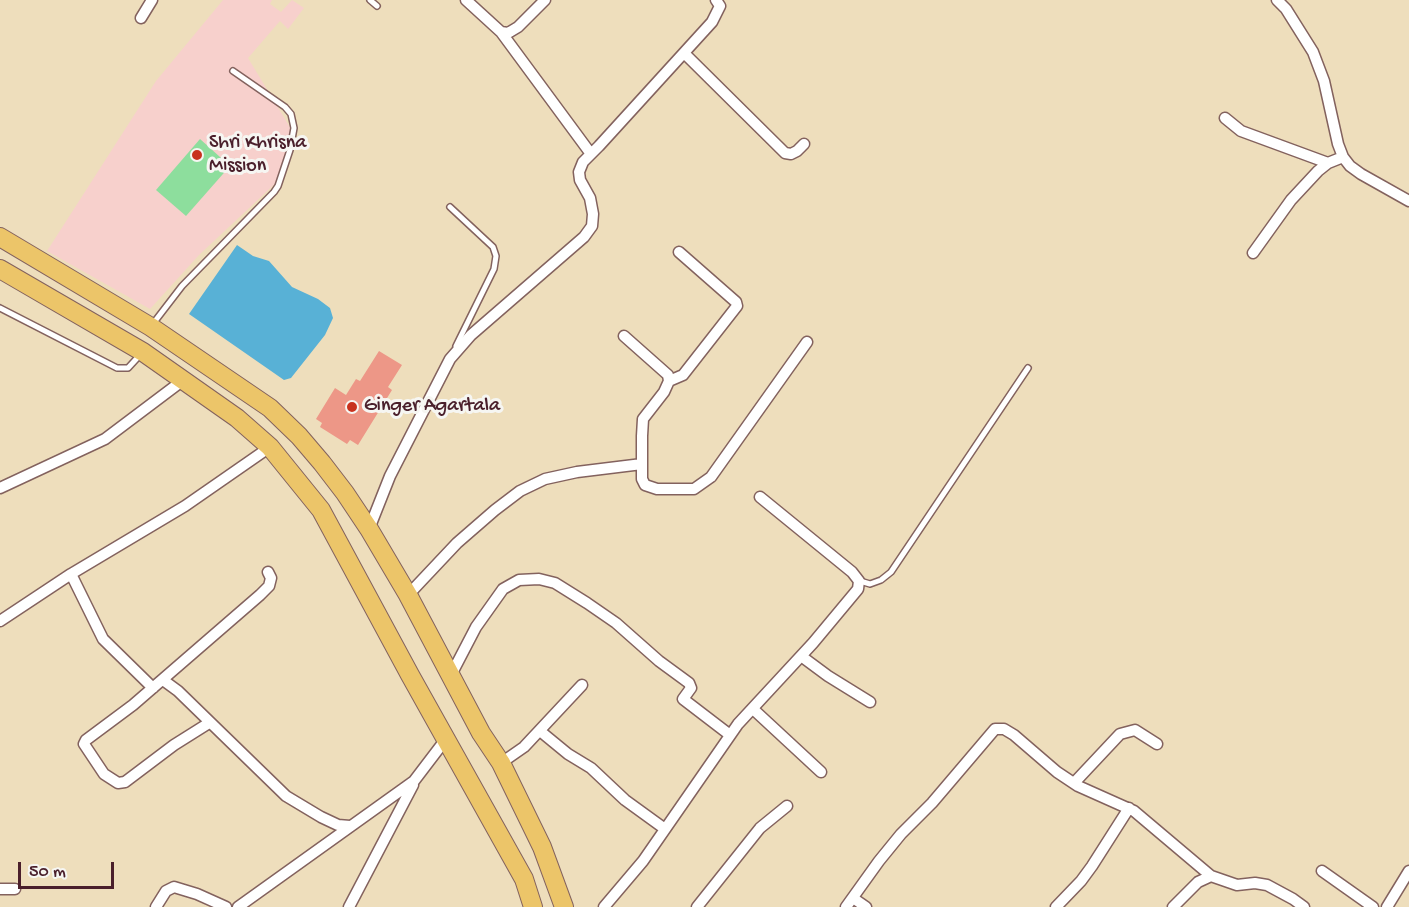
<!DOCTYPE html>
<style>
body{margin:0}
#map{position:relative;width:1409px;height:907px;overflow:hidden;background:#eedebc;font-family:"Gochi Hand",sans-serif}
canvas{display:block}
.scale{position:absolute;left:18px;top:862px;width:96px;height:27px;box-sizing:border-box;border:3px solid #4a1f2b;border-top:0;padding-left:8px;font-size:18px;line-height:21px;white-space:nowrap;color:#4a1f2b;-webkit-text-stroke:4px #f6f6f2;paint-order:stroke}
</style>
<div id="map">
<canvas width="1409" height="907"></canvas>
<div class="scale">50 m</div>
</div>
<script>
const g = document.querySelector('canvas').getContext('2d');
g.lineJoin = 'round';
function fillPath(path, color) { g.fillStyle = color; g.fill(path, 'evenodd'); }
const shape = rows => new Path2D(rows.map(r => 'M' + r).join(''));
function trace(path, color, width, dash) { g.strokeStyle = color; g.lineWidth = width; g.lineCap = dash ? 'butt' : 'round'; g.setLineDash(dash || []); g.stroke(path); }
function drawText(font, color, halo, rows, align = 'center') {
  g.font = font + ' "Gochi Hand",sans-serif'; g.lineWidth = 6; g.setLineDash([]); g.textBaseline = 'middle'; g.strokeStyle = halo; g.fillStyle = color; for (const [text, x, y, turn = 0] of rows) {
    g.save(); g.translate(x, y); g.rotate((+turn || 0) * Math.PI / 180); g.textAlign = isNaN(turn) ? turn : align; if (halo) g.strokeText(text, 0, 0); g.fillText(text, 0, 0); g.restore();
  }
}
const built = shape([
 [223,0,272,0,270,4,281,12,292,0,304,8,288,29,280,21,248,58,291,129,279,180,199,255,150,309,47,251,156,81]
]);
const green = shape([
 [200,139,230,166,186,216,156,190]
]);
const water = shape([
 [237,245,253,256,269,261,292,287,318,299,330,308,333,318,325,335,291,378,284,380,189,314]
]);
const building = shape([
 [379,351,402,365,388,387,392,390,358,445,350,440,347,444,320,427,322,423,316,419,335,388,346,395,356,379,360,381]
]);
const service = shape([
 [370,0,377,6],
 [450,207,493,247,496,256,494,269,456,346],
 [0,308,117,368,128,368,140,355],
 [152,325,182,286,274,192,278,186,290,150,294,128,291,114,285,107,233,71],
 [860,581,870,584,881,580,891,572,1028,368]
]);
const minor = shape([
 [466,0,501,32,508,33,518,27,545,0],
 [1277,0,1286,9,1313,52,1324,81,1338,144,1343,157,1350,166,1361,174,1409,201],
 [141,18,152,0],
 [501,32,591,154],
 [684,53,785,153,791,154,797,151,804,144],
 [1225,118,1241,131,1328,163],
 [1253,253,1291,200,1318,171,1328,163,1343,157],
 [624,336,668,375,669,381,664,392,643,419,642,436,642,479,645,485,657,489,694,489,711,477,807,342],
 [669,381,683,375,737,306,736,302,679,252],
 [0,488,105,439,182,381],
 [369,529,390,476,450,359,471,335,584,237,592,226,593,214,590,198,580,180,579,172,583,162,599,146,712,22,720,6,716,0],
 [71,574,103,639,153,688],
 [408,595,457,543,495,510,520,491,545,479,577,472,642,464],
 [0,621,71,574,185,506,270,447],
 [801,656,828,676,870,702],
 [451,675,476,627,503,589,519,580,539,579,555,583,587,603,616,623,659,661,689,683,691,688,683,699,730,735],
 [163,680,178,691,286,796,321,817,338,825,350,826],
 [753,709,821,772],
 [209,723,174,745,125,782,118,783,104,774,84,744,86,740,133,705,260,595,269,586,271,578,268,572],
 [540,731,568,754,591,768,625,800,665,829],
 [501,763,524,747,582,685],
 [1074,783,1120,734,1135,730,1157,744],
 [1322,871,1373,907],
 [0,889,15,889],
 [853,898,866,907],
 [156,907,166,891,174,887,197,894,226,907],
 [238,907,414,781,446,739],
 [349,907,413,785],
 [604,907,643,861,738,724,813,643,858,589,859,581,852,572,760,497],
 [697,907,760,828,787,806],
 [846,907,879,861,901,834,932,803,995,729,1004,729,1014,735,1057,772,1078,786,1134,811,1211,876],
 [1056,907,1081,881,1092,866,1129,808],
 [1173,907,1198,882,1211,876,1237,885,1255,883,1267,885,1293,899,1304,907],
 [1387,907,1409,871]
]);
const primary = shape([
 [0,237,151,327,270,408,299,436,322,463,345,493,369,529,408,595,481,733,501,763,542,847,564,907],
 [0,269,143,352,237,418,270,447,321,510,410,675,524,879,533,907]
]);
const markers = [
 [197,155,6,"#c8321e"],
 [352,407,6,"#c8321e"]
];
const poiNames = [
 ["Shri Khrisna",209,144],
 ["Mission",209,167],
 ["Ginger Agartala",364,407]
];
fillPath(built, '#f7d0cc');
fillPath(green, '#8dde9d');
fillPath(water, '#58b1d6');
fillPath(building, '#ed9787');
trace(service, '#83625e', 8);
trace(minor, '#83625e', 13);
trace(primary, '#83625e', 20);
trace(service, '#fff', 5);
trace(minor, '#fff', 10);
trace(primary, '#ecc569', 18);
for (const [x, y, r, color] of markers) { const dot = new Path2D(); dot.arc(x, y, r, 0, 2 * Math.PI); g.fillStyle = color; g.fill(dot); trace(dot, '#f6f6f2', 2); }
drawText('20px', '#4a1f2b', '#f6f6f2', poiNames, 'left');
</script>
